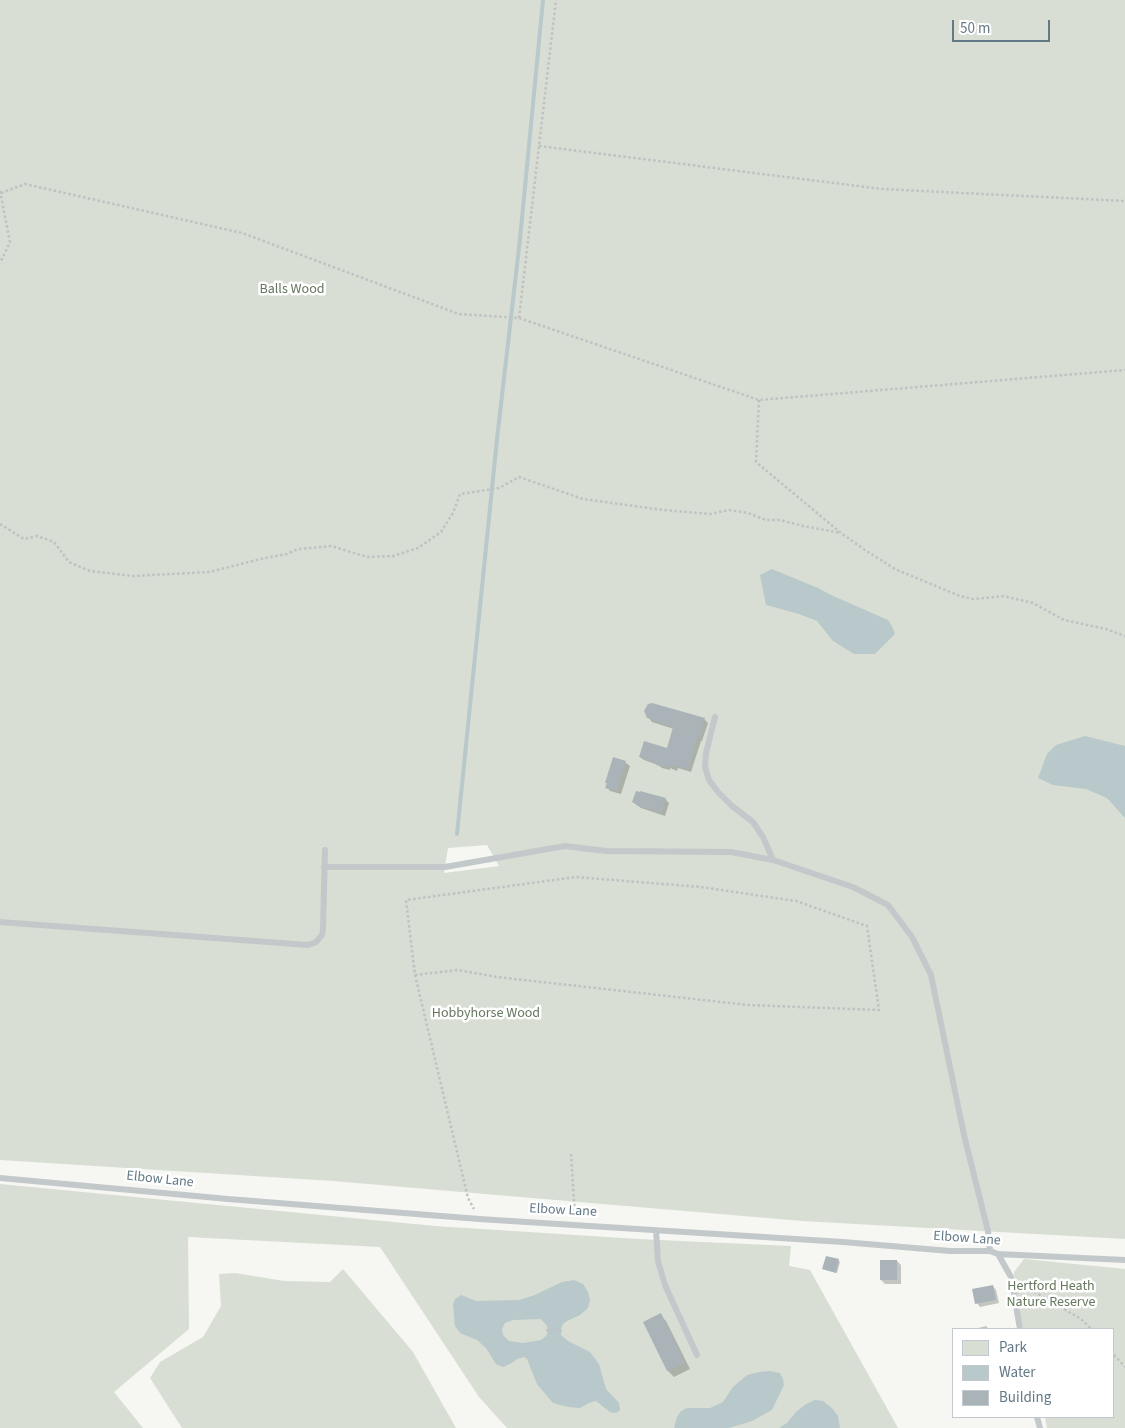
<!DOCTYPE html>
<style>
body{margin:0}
#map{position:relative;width:1125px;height:1428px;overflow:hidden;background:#f6f6f2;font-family:"Source Sans 3",sans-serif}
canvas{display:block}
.legend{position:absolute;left:952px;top:1328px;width:162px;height:90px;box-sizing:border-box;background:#fff;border:1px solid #c1c9cf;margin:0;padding:6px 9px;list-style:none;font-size:15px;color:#637986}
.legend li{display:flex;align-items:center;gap:10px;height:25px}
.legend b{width:25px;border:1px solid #c1c9cf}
.scale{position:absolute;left:952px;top:20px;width:98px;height:22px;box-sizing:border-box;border:2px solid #637986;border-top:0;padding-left:6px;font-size:15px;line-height:18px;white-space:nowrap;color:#637986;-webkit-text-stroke:4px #fff;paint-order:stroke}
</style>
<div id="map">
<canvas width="1125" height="1428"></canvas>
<ul class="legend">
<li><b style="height:14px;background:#d8ded3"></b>Park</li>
<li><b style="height:14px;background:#b9c8cb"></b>Water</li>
<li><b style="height:14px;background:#aab4b8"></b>Building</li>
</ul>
<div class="scale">50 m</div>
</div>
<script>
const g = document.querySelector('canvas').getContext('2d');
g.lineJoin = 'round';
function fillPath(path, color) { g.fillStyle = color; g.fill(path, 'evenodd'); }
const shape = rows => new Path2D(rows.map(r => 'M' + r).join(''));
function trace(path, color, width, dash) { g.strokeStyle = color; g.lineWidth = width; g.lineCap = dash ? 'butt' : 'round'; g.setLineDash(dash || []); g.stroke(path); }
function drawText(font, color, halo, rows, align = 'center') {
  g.font = font + ' "Source Sans 3",sans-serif'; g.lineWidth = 5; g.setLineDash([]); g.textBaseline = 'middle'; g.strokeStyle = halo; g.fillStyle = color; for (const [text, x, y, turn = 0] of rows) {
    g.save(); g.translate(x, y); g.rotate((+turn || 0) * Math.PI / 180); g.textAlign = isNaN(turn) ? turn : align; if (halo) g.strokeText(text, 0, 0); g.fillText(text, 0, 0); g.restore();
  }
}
const green = shape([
 [0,0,1125,0,1125,1239,802,1221,333,1181,0,1160],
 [487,845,499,866,444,873,448,848],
 [0,1184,435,1226,638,1239,791,1246,789,1266,810,1270,898,1428,507,1428,479,1397,380,1247,188,1237,189,1329,114,1392,143,1428,0,1428],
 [1024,1259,1125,1269,1125,1428,1047,1428,1045,1417,1114,1417,1114,1329,1023,1329,1015,1295,1014,1272],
 [343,1269,413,1352,456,1428,182,1428,150,1378,160,1362,203,1337,221,1306,219,1274,235,1273,284,1281,330,1282]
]);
const water = shape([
 [772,569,818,588,831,595,888,620,892,626,895,634,875,654,854,654,833,641,817,621,799,614,766,605,760,575],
 [1085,736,1125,746,1125,818,1107,798,1086,789,1053,785,1038,778,1047,754,1056,745],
 [574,1280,583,1284,588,1292,590,1300,588,1308,580,1315,567,1321,563,1324,561,1329,561,1335,568,1341,590,1352,599,1364,606,1389,619,1403,620,1410,616,1413,610,1412,596,1401,589,1403,580,1408,568,1407,553,1403,537,1384,527,1359,524,1357,517,1359,512,1363,503,1367,496,1364,486,1348,477,1340,460,1333,455,1326,453,1305,455,1299,461,1295,476,1301,519,1300,535,1295,562,1282],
 [541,1319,547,1326,548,1331,546,1336,541,1340,523,1343,509,1341,503,1335,502,1329,505,1323,513,1320],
 [770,1371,780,1373,783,1379,784,1385,772,1410,752,1421,729,1428,674,1428,677,1417,681,1411,687,1408,710,1408,723,1402,733,1387,747,1375,759,1372],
 [815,1400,823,1401,831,1407,838,1416,840,1428,779,1428,787,1423,796,1412,806,1404]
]);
const shadow = shape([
 [648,717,704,719,708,723,702,741,701,741,691,772,678,768,677,771,670,768,670,770,662,768,658,765,644,760,640,757,667,749,674,729,652,722],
 [614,759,626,763,630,766,621,794,610,791,607,787,608,784,606,783],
 [665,799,669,803,665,816,641,808,633,802],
 [838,1260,840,1262,837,1273,824,1269],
 [897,1261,901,1265,901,1284,885,1284,881,1280],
 [993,1286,996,1290,999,1303,980,1307,977,1303],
 [660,1315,666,1321,690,1369,674,1377,668,1371,645,1323],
 [986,1326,989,1329,974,1329]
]);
const stream = shape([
 [457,834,497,439,520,239,543,0]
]);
const building = shape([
 [652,703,705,718,699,738,697,738,688,769,674,765,673,768,667,766,666,767,656,765,657,763,639,757,644,741,667,748,673,727,647,718,644,711,648,704],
 [613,757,626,761,617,791,605,788,607,783,605,783],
 [636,791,640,792,640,791,666,798,661,813,636,805,636,804,632,802],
 [826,1256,839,1259,836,1273,822,1269],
 [880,1260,897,1260,897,1280,880,1280],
 [993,1285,996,1300,975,1304,972,1289],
 [661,1313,685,1363,667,1371,643,1322]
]);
const path = shape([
 [539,146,882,189,1125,201],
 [0,191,10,242,0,263],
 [1,193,25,184,242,233,459,314,519,318,759,400,1125,370],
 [519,318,556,0],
 [759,400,756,462,841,533,865,550,895,569,960,596,973,599,1003,596,1033,603,1064,620,1106,629,1125,636],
 [0,524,24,539,37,536,54,542,69,562,90,571,133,576,209,572,265,558,287,554,298,549,322,547,331,546,367,557,393,556,418,548,441,532,453,513,460,494,499,488,519,477,583,499,663,510,710,514,729,510,748,513,766,520,780,520,803,526,841,533],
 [415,975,458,970,497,977,748,1005,879,1010,867,926,796,901,701,887,576,877,406,900,415,975,468,1198,474,1209],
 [571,1154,575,1216],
 [1021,1284,1081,1319,1091,1329],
 [546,1330,562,1331],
 [1114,1355,1125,1367]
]);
const lane = shape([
 [715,717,706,753,705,767,709,780,718,792,732,806,753,822,763,837,773,860],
 [324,867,445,867,565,846,606,851,731,852,773,860,853,887,888,905,912,937,931,975,964,1135,988,1231,990,1251],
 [0,922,308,945,316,942,322,935,323,929,325,850],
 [0,1178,228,1199,479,1219,843,1242,950,1251,990,1251,998,1254,1125,1260],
 [656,1230,658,1261,665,1285,697,1355],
 [998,1254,1011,1277,1020,1329],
 [1037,1417,1040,1428]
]);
const parkNames = [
 ["Balls Wood",292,290],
 ["Hobbyhorse Wood",486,1014],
 ["Hertford Heath",1051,1287],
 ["Nature Reserve",1051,1303]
];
const streetNames = [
 ["Elbow Lane",160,1180,6],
 ["Elbow Lane",563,1211,3],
 ["Elbow Lane",967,1239,4]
];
fillPath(green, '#d8ded3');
fillPath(water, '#b9c8cb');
fillPath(shadow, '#0003');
trace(stream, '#b9c8cb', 4);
fillPath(building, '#aab4b8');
trace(path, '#bfc1c3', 2.5, [2.5, 2.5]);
trace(lane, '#c3c8cb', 6);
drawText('14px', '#66775e', '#fff', parkNames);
drawText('14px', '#637986', '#fff', streetNames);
</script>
